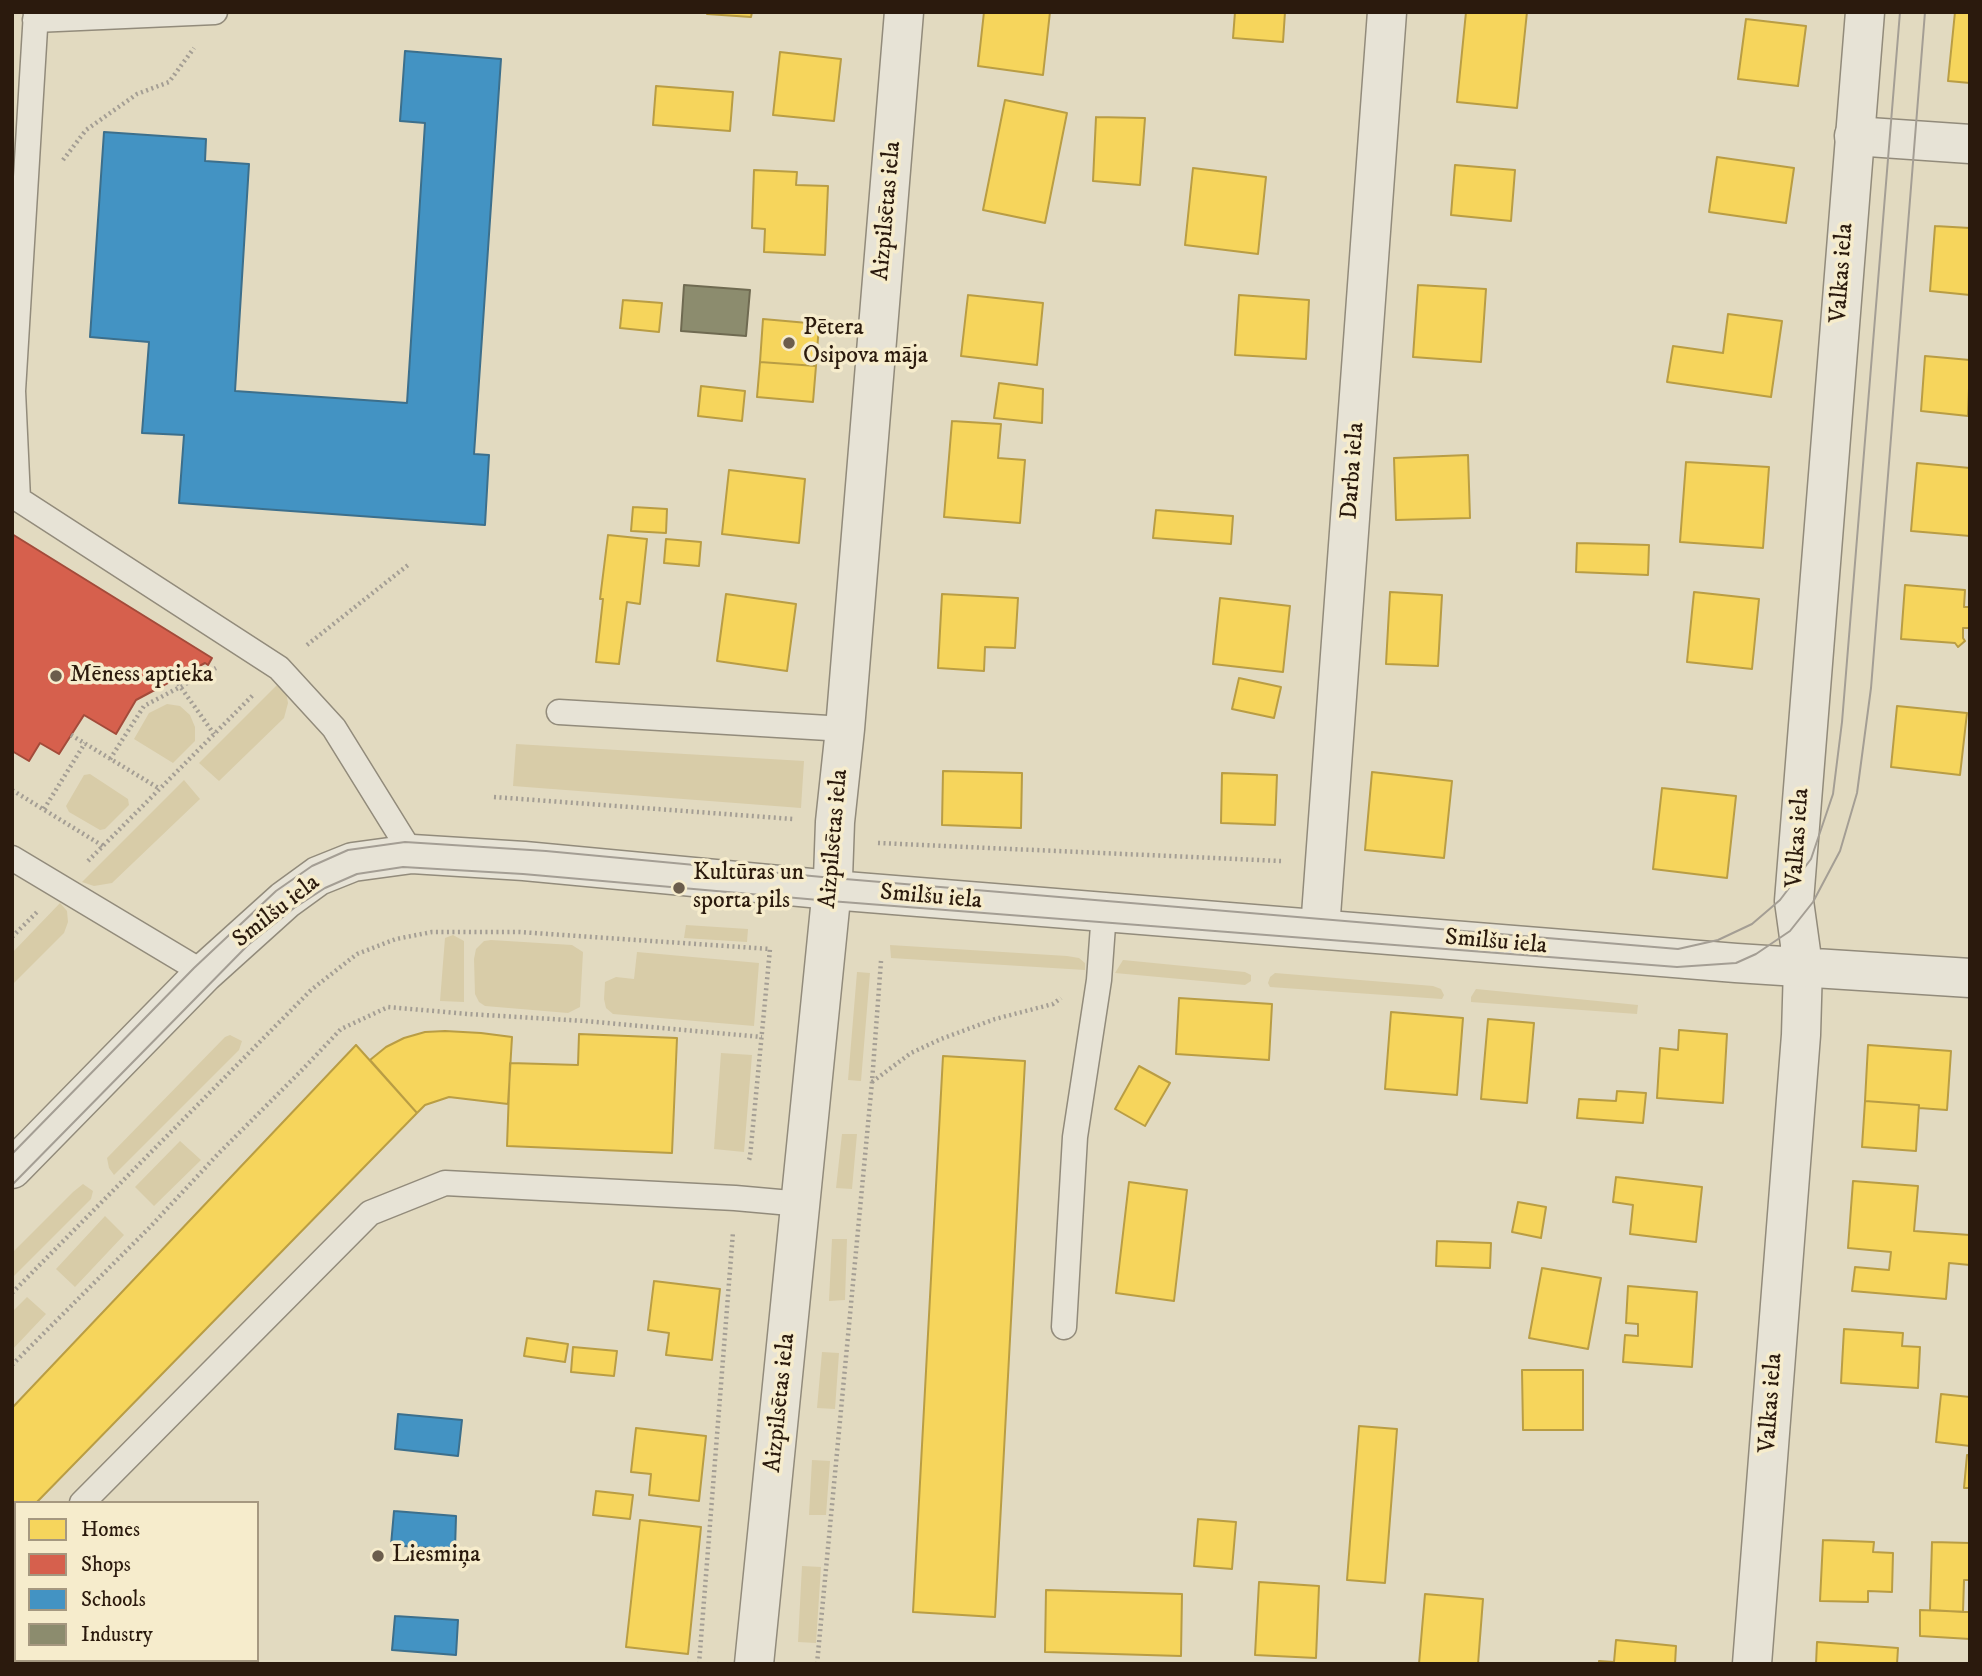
<!DOCTYPE html>
<meta charset="utf-8">
<style>
body{margin:0}
#map{position:relative;width:1982px;height:1676px;overflow:hidden;background:#e2dac0;font-family:"IM FELL DW Pica",serif}
canvas{display:block}
.frame{position:absolute;inset:0;border:14px solid #2b1a0d;pointer-events:none}
.legend{position:absolute;left:14px;top:1501px;width:245px;height:161px;box-sizing:border-box;background:#f6eccc;border:2px solid #a59880;margin:0;padding:9px 12px;list-style:none;font-size:21px;color:#2b1a0d}
.legend li{display:flex;align-items:center;gap:14px;height:35px}
.legend b{width:35px;border:2px solid #a59880}
</style>
<div id="map">
<canvas width="1982" height="1676"></canvas>
<div class="frame"></div>
<ul class="legend">
<li><b style="height:19px;background:#f6d55c"></b>Homes</li>
<li><b style="height:19px;background:#d6604d"></b>Shops</li>
<li><b style="height:19px;background:#4393c3"></b>Schools</li>
<li><b style="height:19px;background:#8c8c6e"></b>Industry</li>
</ul>
</div>
<script>
const g = document.querySelector('canvas').getContext('2d');
g.lineJoin = 'round';
function fillPath(path, color) { g.fillStyle = color; g.fill(path, 'evenodd'); }
const shape = rows => new Path2D(rows.map(r => 'M' + r).join(''));
function trace(path, color, width, dash) { g.strokeStyle = color; g.lineWidth = width; g.lineCap = dash ? 'butt' : 'round'; g.setLineDash(dash || []); g.stroke(path); }
function drawText(font, color, halo, rows, align = 'center') {
  g.font = font + ' "IM FELL DW Pica",serif'; g.lineWidth = 7; g.setLineDash([]); g.textBaseline = 'middle'; g.strokeStyle = halo; g.fillStyle = color; for (const [text, x, y, turn = 0] of rows) {
    g.save(); g.translate(x, y); g.rotate((+turn || 0) * Math.PI / 180); g.textAlign = isNaN(turn) ? turn : align; if (halo) g.strokeText(text, 0, 0); g.fillText(text, 0, 0); g.restore();
  }
}
const green = shape([
 [279,683,286,692,288,703,284,718,219,781,199,763],
 [167,704,180,706,190,715,195,727,195,741,173,763,134,739,149,713],
 [516,744,804,761,801,808,513,786],
 [90,774,128,799,129,805,105,829,100,830,69,812,66,806,84,775],
 [184,780,200,799,112,883,94,886,82,882],
 [60,903,67,911,68,922,64,933,12,985,12,953],
 [686,925,748,929,747,942,684,938],
 [453,935,464,941,464,1002,440,1001,445,938],
 [491,940,572,945,583,952,580,1007,568,1013,485,1006,479,1002,475,994,474,959,476,949,484,941],
 [890,945,1067,956,1079,958,1085,963,1085,970,891,958],
 [637,952,759,963,754,1026,613,1014,606,1008,604,999,605,982,616,977,634,979],
 [1123,960,1245,972,1251,975,1251,981,1245,985,1115,973],
 [857,972,870,973,861,1081,848,1080],
 [1275,973,1433,986,1441,989,1444,995,1442,999,1270,987,1268,983,1270,977],
 [1476,989,1638,1005,1637,1014,1471,1002,1471,997],
 [230,1035,242,1041,239,1050,114,1175,109,1168,107,1158,225,1037],
 [721,1053,752,1055,744,1152,714,1149],
 [842,1134,857,1134,852,1189,836,1188],
 [180,1141,201,1160,154,1206,135,1187],
 [83,1184,93,1191,91,1199,12,1278,12,1253,73,1192],
 [105,1216,124,1235,75,1287,56,1269],
 [832,1239,847,1239,845,1300,829,1301],
 [27,1297,46,1314,12,1350,12,1312],
 [822,1352,839,1353,835,1409,817,1408],
 [812,1460,830,1461,826,1515,809,1515],
 [802,1566,821,1567,816,1643,798,1642]
]);
const homes = shape([
 [707,12,752,12,751,17,707,14,707,12],
 [984,12,1050,12,1043,75,978,66,984,12],
 [1235,12,1285,12,1283,42,1233,38,1235,12],
 [1466,12,1527,12,1517,108,1457,102,1466,12],
 [1955,12,1970,12,1970,83,1948,81,1955,12],
 [1746,19,1806,26,1798,86,1738,79,1746,19],
 [780,52,841,59,834,121,773,115,780,52],
 [656,86,733,92,730,131,653,125,656,86],
 [1005,100,1067,113,1045,223,983,210,1005,100],
 [1096,117,1145,118,1140,185,1093,181,1096,117],
 [1717,157,1794,168,1786,223,1709,212,1717,157],
 [1455,165,1515,170,1511,221,1451,215,1455,165],
 [1193,168,1266,177,1258,254,1185,245,1193,168],
 [754,170,797,172,796,185,828,186,825,255,764,252,765,229,752,228,754,170],
 [1935,226,1970,228,1970,295,1930,291,1935,226],
 [1418,285,1486,289,1481,362,1413,357,1418,285],
 [968,295,1043,303,1037,365,961,356,968,295],
 [1239,295,1309,300,1306,359,1235,355,1239,295],
 [623,300,662,303,659,332,620,328,623,300],
 [1728,314,1782,321,1771,397,1667,382,1673,346,1723,353,1728,314],
 [763,319,819,324,816,366,760,362,763,319],
 [1925,356,1970,360,1968,416,1921,411,1925,356],
 [760,362,816,366,813,402,757,397,760,362],
 [999,383,1043,389,1042,423,994,418,999,383],
 [701,386,745,391,742,421,698,416,701,386],
 [952,421,1001,424,998,458,1025,460,1020,523,944,517,952,421],
 [1468,455,1470,518,1396,520,1394,458,1468,455],
 [1686,462,1769,467,1763,548,1680,542,1686,462],
 [1917,463,1970,468,1970,536,1911,531,1917,463],
 [729,470,805,479,799,543,722,534,729,470],
 [633,507,667,509,666,533,631,531,633,507],
 [1156,510,1233,516,1231,544,1153,538,1156,510],
 [608,535,647,539,640,604,627,602,619,664,596,662,603,599,600,599,608,535],
 [666,539,701,542,699,566,664,563,666,539],
 [1577,543,1649,545,1648,575,1576,572,1577,543],
 [1905,585,1965,590,1964,607,1970,607,1970,628,1963,628,1963,638,1965,641,1958,647,1955,643,1901,639,1905,585],
 [1390,592,1442,595,1438,666,1386,664,1390,592],
 [1694,592,1759,599,1752,669,1687,662,1694,592],
 [726,594,796,604,787,671,717,661,726,594],
 [942,594,1018,598,1015,648,985,647,984,671,938,668,942,594],
 [1220,598,1290,606,1283,672,1213,664,1220,598],
 [1239,678,1281,687,1274,718,1232,709,1239,678],
 [1897,706,1967,713,1960,775,1891,767,1897,706],
 [943,771,1022,773,1021,828,942,825,943,771],
 [1372,772,1452,781,1444,858,1365,850,1372,772],
 [1222,773,1277,775,1275,825,1221,823,1222,773],
 [1662,788,1736,796,1727,878,1653,869,1662,788],
 [1179,998,1272,1004,1269,1060,1176,1054,1179,998],
 [1391,1012,1463,1018,1457,1095,1385,1089,1391,1012],
 [1488,1019,1534,1023,1527,1103,1481,1099,1488,1019],
 [1679,1030,1727,1034,1723,1103,1657,1098,1660,1048,1678,1050,1679,1030],
 [445,1031,481,1033,512,1037,508,1104,449,1097,425,1105,417,1113,370,1060,386,1047,404,1038,425,1032,445,1031],
 [579,1034,677,1038,672,1153,507,1146,510,1063,578,1065,579,1034],
 [356,1045,417,1113,36,1503,16,1503,16,1523,12,1527,12,1408,356,1045],
 [1868,1045,1951,1051,1947,1110,1919,1108,1919,1105,1865,1101,1868,1045],
 [943,1056,1025,1061,995,1617,913,1612,943,1056],
 [1139,1066,1170,1083,1145,1126,1115,1109,1139,1066],
 [1617,1091,1646,1093,1643,1123,1577,1118,1579,1099,1616,1101,1617,1091],
 [1865,1101,1919,1105,1916,1151,1862,1147,1865,1101],
 [1616,1177,1702,1187,1696,1242,1630,1234,1633,1205,1613,1202,1616,1177],
 [1853,1181,1918,1186,1914,1231,1970,1235,1970,1265,1949,1263,1946,1299,1852,1291,1855,1267,1889,1270,1891,1252,1848,1248,1853,1181],
 [1129,1182,1187,1190,1174,1301,1116,1293,1129,1182],
 [1518,1202,1546,1207,1541,1238,1512,1232,1518,1202],
 [1437,1241,1491,1243,1490,1268,1436,1266,1437,1241],
 [1542,1268,1601,1278,1588,1349,1529,1338,1542,1268],
 [654,1281,720,1289,712,1360,666,1355,669,1333,648,1330,654,1281],
 [1628,1286,1697,1292,1692,1367,1623,1362,1625,1335,1638,1336,1638,1324,1626,1323,1628,1286],
 [1844,1329,1903,1333,1902,1346,1920,1347,1918,1388,1841,1383,1844,1329],
 [527,1338,568,1344,565,1362,524,1356,527,1338],
 [573,1347,617,1351,614,1376,571,1372,573,1347],
 [1522,1370,1583,1370,1583,1430,1523,1430,1522,1370],
 [1941,1394,1970,1397,1970,1446,1936,1442,1941,1394],
 [1359,1426,1397,1429,1385,1583,1347,1580,1359,1426],
 [636,1428,706,1436,699,1501,649,1495,651,1474,631,1472,636,1428],
 [1967,1455,1970,1455,1970,1488,1964,1488,1967,1455],
 [596,1491,633,1495,630,1519,593,1515,596,1491],
 [1198,1519,1236,1522,1232,1569,1194,1566,1198,1519],
 [640,1520,701,1527,688,1654,626,1647,640,1520],
 [1823,1540,1874,1542,1873,1552,1893,1553,1892,1592,1868,1591,1868,1602,1820,1601,1823,1540],
 [1932,1542,1970,1543,1970,1580,1964,1580,1963,1612,1930,1610,1932,1542],
 [1259,1582,1319,1586,1316,1658,1255,1655,1259,1582],
 [1046,1590,1182,1594,1181,1656,1045,1652,1046,1590],
 [1425,1594,1483,1599,1478,1664,1419,1664,1425,1594],
 [1920,1610,1970,1612,1970,1639,1920,1636,1920,1610],
 [1616,1640,1676,1646,1675,1664,1599,1664,1599,1661,1614,1662,1616,1640],
 [1817,1642,1898,1648,1897,1664,1816,1664,1817,1642]
]);
const shops = shape([
 [12,534,212,658,208,665,205,663,136,700,116,734,84,715,59,754,40,743,29,761,12,751,12,534]
]);
const schools = shape([
 [405,51,501,59,474,454,489,455,485,525,179,503,184,435,142,433,149,342,90,337,104,132,206,139,205,161,249,164,235,391,407,403,425,123,400,121,405,51],
 [398,1414,462,1420,458,1456,395,1449,398,1414],
 [394,1511,456,1516,455,1550,391,1545,394,1511],
 [395,1616,458,1620,456,1655,392,1650,395,1616],
 [154,1660,191,1660,190,1664,164,1664,154,1660]
]);
const industry = shape([
 [684,285,750,290,746,336,681,331,684,285]
]);
const path = shape([
 [63,160,86,130,137,94,169,82,194,48],
 [307,645,408,565],
 [175,679,214,734],
 [71,735,160,789],
 [110,759,144,706,216,668],
 [12,790,103,846],
 [494,797,793,819],
 [44,809,85,743],
 [878,843,1281,861],
 [88,861,254,694],
 [12,937,37,912],
 [872,1082,911,1053,941,1039,995,1019,1053,1004,1061,998],
 [12,1293,311,990,357,954,396,939,432,932,519,932,770,949,750,1157,748,1163],
 [12,1365,150,1227,219,1153,301,1071,341,1029,388,1007,468,1014,585,1021,762,1037],
 [699,1664,733,1232],
 [817,1664,872,1082,881,961]
]);
const service = shape([
 [36,12,13,391,18,499,279,668,334,728,412,854],
 [35,20,215,12],
 [559,712,845,729],
 [12,858,204,973],
 [1064,1327,1075,1137,1099,980,1104,912],
 [82,1503,370,1213,445,1183,735,1198,802,1204],
 [12,1573,16,1569]
]);
const minor = shape([
 [1854,136,1970,144],
 [1320,929,1387,12],
 [754,1664,833,878,835,822,845,729,904,12],
 [1752,1664,1801,1035,1803,966]
]);
const tertiary = shape([
 [1803,966,1794,901,1865,12],
 [12,1169,204,973,285,900,318,876,353,862,412,854,524,861,832,890,1736,963,1970,978]
]);
const tram = shape([
 [12,1154,194,968,276,891,312,866,348,850,405,842,546,851,833,878,1678,949,1718,940,1752,924,1780,900,1811,859,1833,794,1842,722,1900,12],
 [12,1185,248,945,294,908,325,888,357,874,403,867,523,874,830,901,1677,967,1736,963,1756,954,1790,931,1813,902,1840,851,1857,793,1871,688,1925,12]
]);
const markers = [
 [789,343,7,"#6b5d4c"],
 [56,676,7,"#6b5d4c"],
 [679,888,7,"#6b5d4c"],
 [378,1556,7,"#6b5d4c"]
];
const streetNames = [
 ["Aizpilsētas iela",888,211,-85],
 ["Valkas iela",1843,273,-86],
 ["Darba iela",1354,471,-86],
 ["Valkas iela",1799,838,-86],
 ["Aizpilsētas iela",835,839,-85],
 ["Smilšu iela",931,898,5],
 ["Smilšu iela",277,912,-38],
 ["Smilšu iela",1496,943,5],
 ["Aizpilsētas iela",781,1403,-84],
 ["Valkas iela",1772,1403,-86]
];
const poiNames = [
 ["Pētera",803,329],
 ["Osipova māja",803,357],
 ["Mēness aptieka",70,676],
 ["Kultūras un",693,874],
 ["sporta pils",693,902],
 ["Liesmiņa",392,1556]
];
fillPath(green, '#d8cca8');
fillPath(homes, '#f6d55c');
trace(homes, '#b99d44', 2);
fillPath(shops, '#d6604d');
trace(shops, '#a34b3a', 2);
fillPath(schools, '#4393c3');
trace(schools, '#3c6f8c', 2);
fillPath(industry, '#8c8c6e');
trace(industry, '#6f6a51', 2);
trace(service, '#928b7b', 27);
trace(minor, '#928b7b', 41);
trace(tertiary, '#928b7b', 41);
trace(path, '#a49e94', 4.5, [2, 3.5]);
trace(service, '#e7e3d6', 24);
trace(minor, '#e7e3d6', 38);
trace(tertiary, '#e7e3d6', 38);
trace(tram, '#a49e94', 2);
for (const [x, y, r, color] of markers) { const dot = new Path2D(); dot.arc(x, y, r, 0, 2 * Math.PI); g.fillStyle = color; g.fill(dot); trace(dot, '#f6eccc', 2.5); }
drawText('24px', '#2b1a0d', '#f6eccc', streetNames);
drawText('24px', '#2b1a0d', '#f6eccc', poiNames, 'left');
</script>
